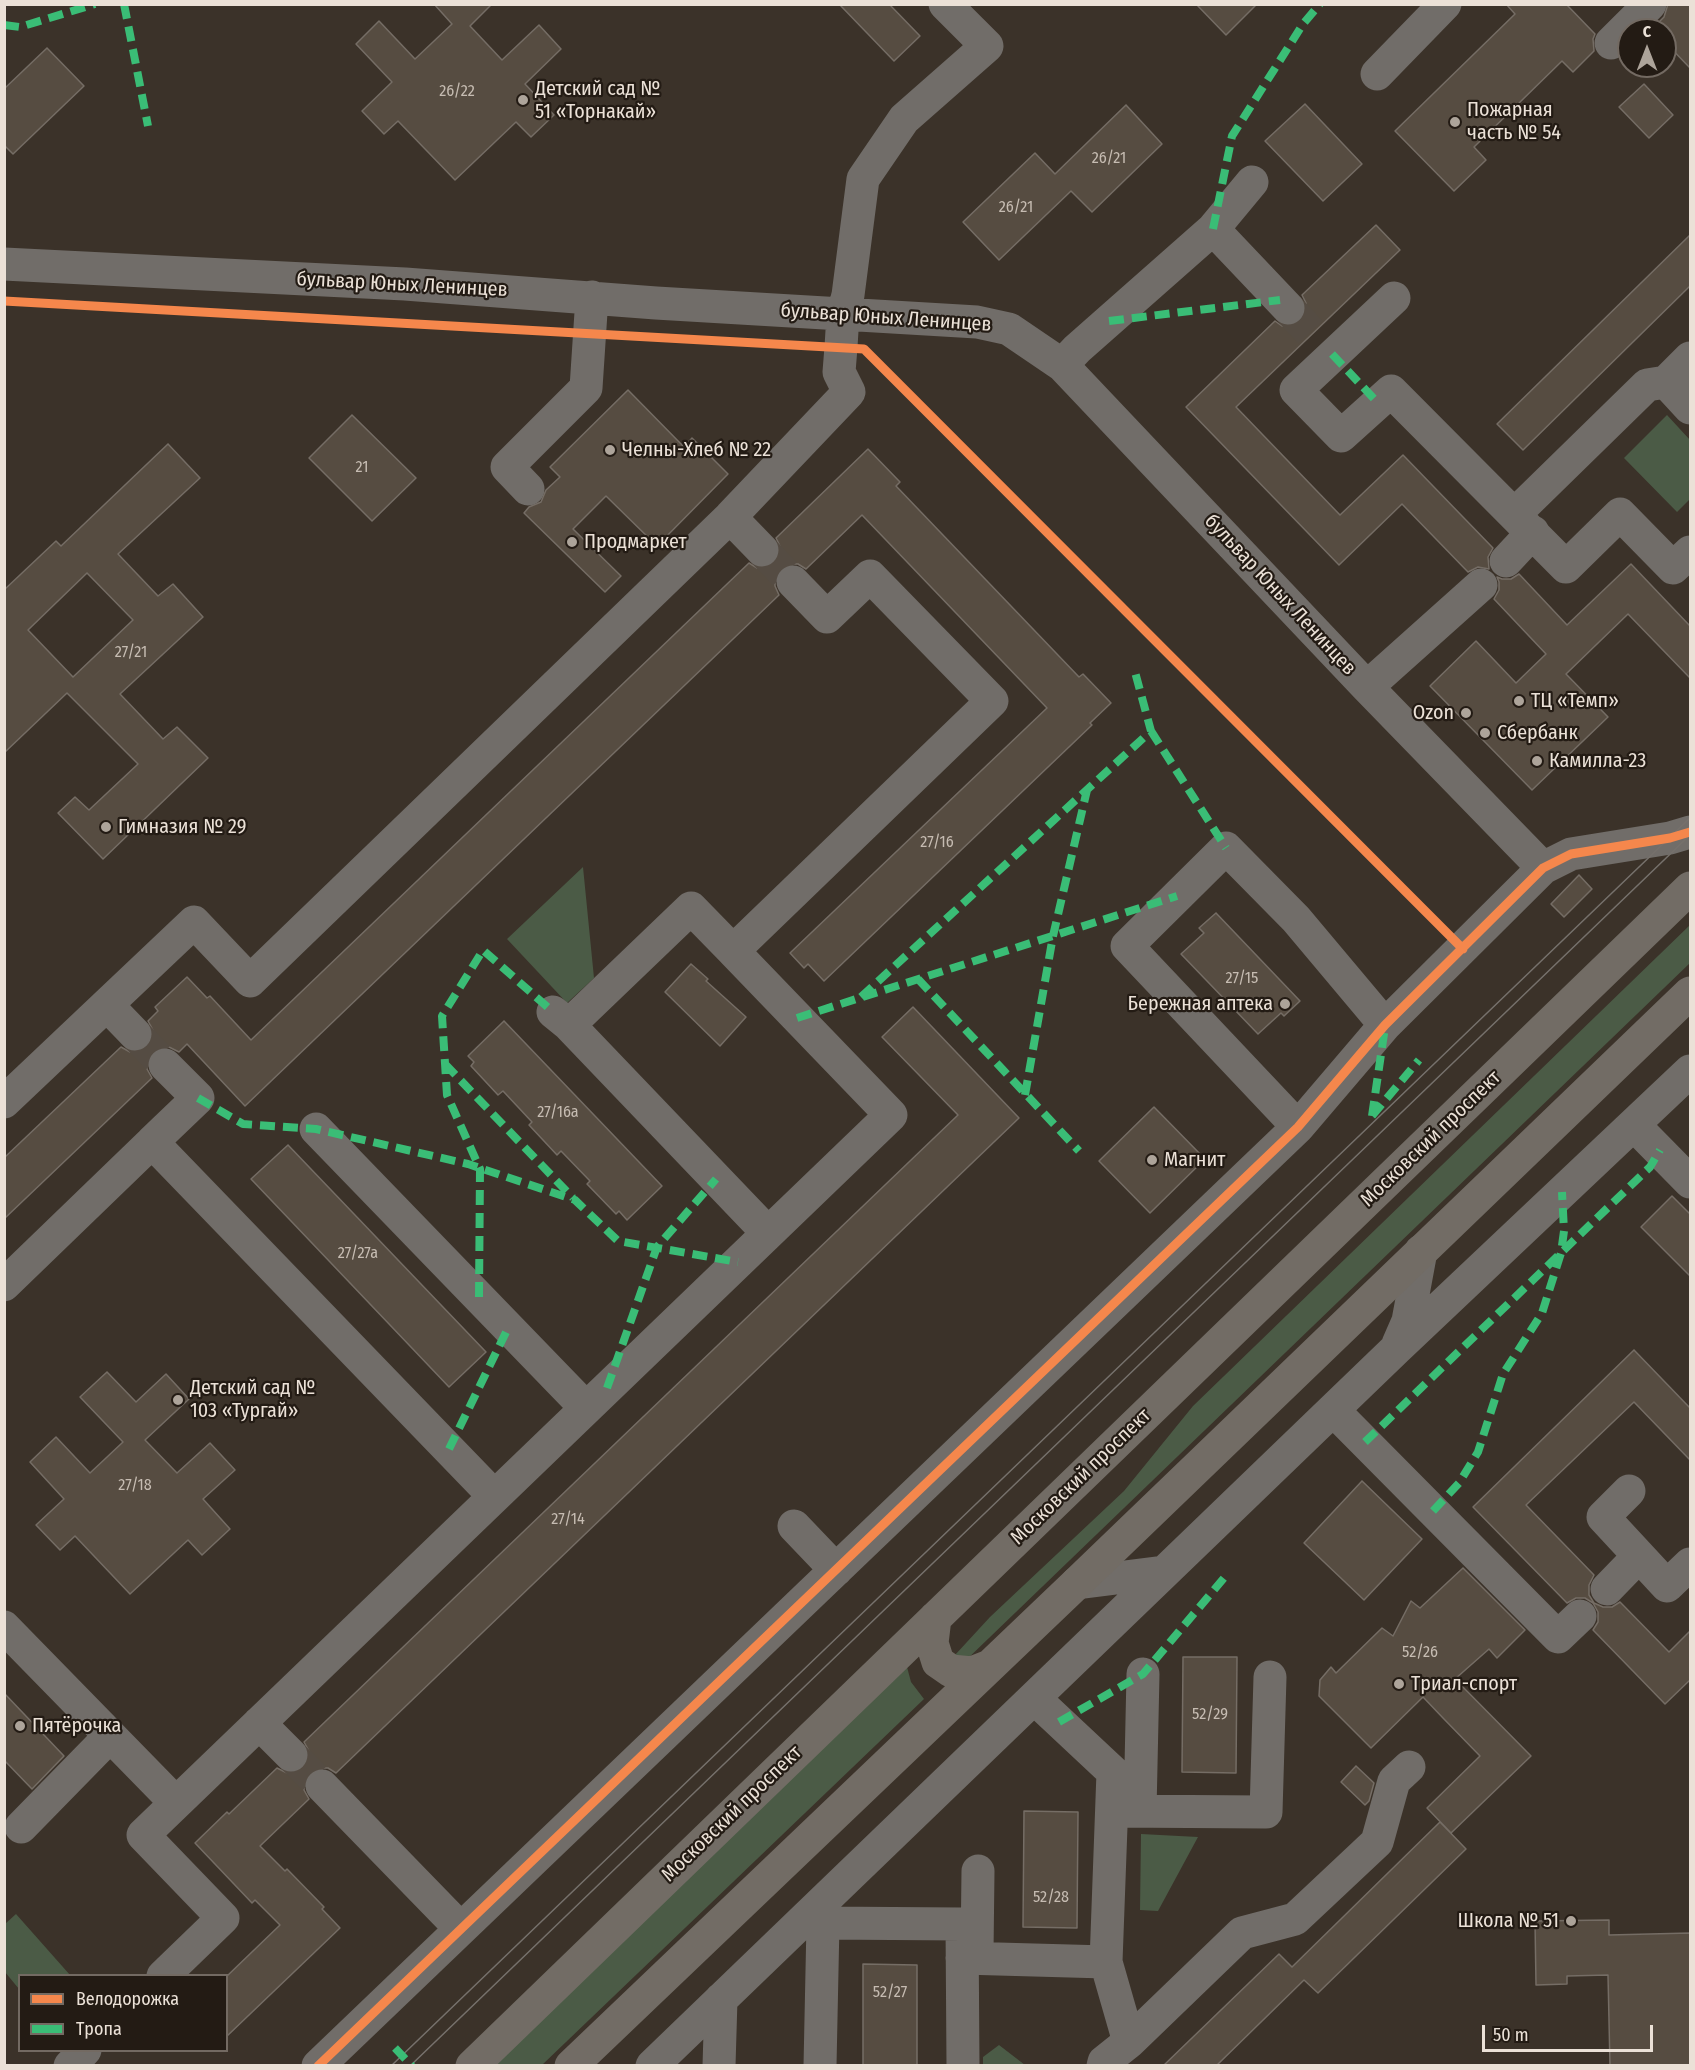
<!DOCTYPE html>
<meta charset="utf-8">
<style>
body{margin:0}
#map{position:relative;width:1695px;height:2070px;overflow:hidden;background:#3b3229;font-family:"Fira Sans Condensed",sans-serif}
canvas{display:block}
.frame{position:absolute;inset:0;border:6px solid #ebe1d7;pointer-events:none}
.legend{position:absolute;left:18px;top:1974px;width:210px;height:78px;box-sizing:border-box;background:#231b14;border:2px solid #736a62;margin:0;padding:8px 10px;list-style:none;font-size:18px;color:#ebe1d7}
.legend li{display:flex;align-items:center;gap:12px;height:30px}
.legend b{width:30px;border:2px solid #736a62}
.north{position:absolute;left:1617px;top:18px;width:60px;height:60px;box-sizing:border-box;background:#231b14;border:2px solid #736a62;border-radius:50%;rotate:0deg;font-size:16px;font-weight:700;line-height:24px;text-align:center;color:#ebe1d7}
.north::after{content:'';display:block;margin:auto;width:21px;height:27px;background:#ada49a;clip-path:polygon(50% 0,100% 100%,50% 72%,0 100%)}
.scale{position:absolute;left:1482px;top:2025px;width:171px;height:27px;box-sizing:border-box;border:3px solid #ebe1d7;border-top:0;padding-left:8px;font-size:18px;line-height:21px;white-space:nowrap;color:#ebe1d7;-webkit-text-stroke:4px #231b14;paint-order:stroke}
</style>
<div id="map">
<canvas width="1695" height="2070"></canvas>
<div class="frame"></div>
<ul class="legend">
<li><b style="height:8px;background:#f5874c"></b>Велодорожка</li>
<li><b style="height:8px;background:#3abd76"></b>Тропа</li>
</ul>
<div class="north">С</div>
<div class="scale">50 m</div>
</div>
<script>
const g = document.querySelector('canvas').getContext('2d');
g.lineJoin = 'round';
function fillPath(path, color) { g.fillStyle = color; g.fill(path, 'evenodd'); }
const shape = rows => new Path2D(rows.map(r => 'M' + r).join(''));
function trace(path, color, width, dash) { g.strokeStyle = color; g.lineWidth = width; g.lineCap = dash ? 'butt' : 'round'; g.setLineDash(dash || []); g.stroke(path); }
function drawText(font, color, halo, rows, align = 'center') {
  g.font = font + ' "Fira Sans Condensed",sans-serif'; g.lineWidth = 4.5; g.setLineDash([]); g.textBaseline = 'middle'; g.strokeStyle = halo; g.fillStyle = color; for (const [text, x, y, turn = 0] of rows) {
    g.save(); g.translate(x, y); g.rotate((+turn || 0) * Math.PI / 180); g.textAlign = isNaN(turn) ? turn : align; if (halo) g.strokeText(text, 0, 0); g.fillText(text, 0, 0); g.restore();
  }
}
const green = shape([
 [1667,415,1690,440,1690,499,1677,512,1624,458],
 [583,867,594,978,567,1003,507,939],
 [1690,925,1690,963,962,1664,955,1655,990,1617,1124,1491,1193,1406],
 [907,1667,911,1682,924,1699,542,2065,489,2066],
 [1141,1834,1198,1837,1158,1911,1140,1910],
 [16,1914,70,1975,20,1976,19,1989,5,1972,5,1924],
 [999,2045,1025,2065,983,2065,983,2057]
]);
const building = shape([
 [434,4,492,4,470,26,502,60,539,25,561,49,525,84,554,115,531,137,516,122,455,180,398,121,384,134,362,111,392,82,356,44,379,21,415,59,452,24,434,4],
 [839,4,889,4,920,36,894,61,839,4],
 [1196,4,1257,4,1226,35,1196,4],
 [1506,4,1566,4,1595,34,1593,39,1594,51,1573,72,1562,61,1474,147,1486,160,1454,191,1395,131,1515,14,1506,4],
 [1668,4,1690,4,1690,68,1665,42,1665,30,1651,30,1664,17,1668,4],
 [47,48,84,86,13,154,4,145,4,89,47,48],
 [1644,84,1673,115,1649,138,1619,107,1644,84],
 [1305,104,1362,164,1323,201,1265,141,1305,104],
 [1126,105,1162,144,1092,212,1071,191,999,260,963,222,1035,153,1055,174,1126,105],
 [1376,225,1400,250,1236,407,1340,515,1403,455,1493,548,1488,557,1489,569,1478,567,1468,572,1402,504,1339,565,1186,407,1275,321,1282,326,1292,326,1300,322,1306,313,1306,303,1302,295,1376,225],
 [1690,235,1690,286,1523,450,1497,424,1690,235],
 [628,390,684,447,692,438,728,474,657,546,606,496,573,529,621,576,605,592,524,513,529,507,541,502,546,490,560,477,550,467,628,390],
 [352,415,416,478,372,521,309,458,352,415],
 [168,444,200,478,118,554,158,596,173,584,203,617,120,694,163,739,177,727,208,758,103,859,58,813,75,797,89,810,138,764,67,693,4,753,4,590,56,541,61,546,168,444],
 [87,573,133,620,73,677,28,630,87,573],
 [868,449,900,482,896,486,1079,677,1083,674,1111,703,1090,723,1092,725,824,981,808,964,804,968,790,953,1047,708,862,515,806,569,798,564,788,564,780,568,775,577,775,586,779,595,245,1106,187,1044,179,1052,169,1047,160,1047,151,1052,147,1061,147,1069,152,1078,4,1219,4,1158,121,1047,130,1052,140,1052,148,1047,153,1040,153,1030,148,1021,158,1011,155,1007,187,977,207,998,210,996,251,1040,749,563,757,568,766,568,775,564,780,555,780,546,776,538,868,449],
 [1631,564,1690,626,1690,678,1628,614,1566,674,1608,717,1532,790,1430,686,1476,641,1516,683,1546,654,1494,599,1499,590,1499,582,1497,577,1502,579,1511,579,1519,574,1567,625,1631,564],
 [1579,875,1592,889,1564,917,1551,904,1579,875],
 [1216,913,1300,1001,1284,1016,1281,1013,1258,1034,1181,954,1204,933,1199,928,1216,913],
 [691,964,708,979,706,981,746,1017,720,1046,665,992,691,964],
 [913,1007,1019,1118,336,1773,328,1768,318,1768,309,1773,304,1780,304,1790,309,1799,260,1846,285,1871,287,1869,324,1907,322,1909,340,1928,226,2037,226,1977,280,1925,255,1900,252,1903,195,1843,227,1812,229,1814,277,1768,287,1773,295,1773,304,1769,309,1759,309,1751,304,1742,958,1115,882,1037,913,1007],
 [504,1021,662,1186,627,1220,619,1211,616,1214,587,1184,590,1181,561,1151,557,1155,529,1125,532,1122,503,1091,498,1095,471,1066,474,1062,468,1056,504,1021],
 [1154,1107,1205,1159,1150,1213,1099,1161,1154,1107],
 [288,1145,486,1352,449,1387,251,1179,288,1145],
 [1672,1196,1690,1214,1690,1276,1641,1227,1672,1196],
 [1634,1350,1690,1408,1690,1460,1634,1402,1526,1505,1594,1575,1589,1585,1589,1595,1594,1603,1603,1607,1612,1607,1620,1602,1669,1652,1690,1631,1690,1680,1665,1704,1593,1630,1598,1622,1598,1612,1593,1603,1585,1598,1576,1598,1567,1603,1473,1507,1634,1350],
 [107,1372,136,1402,166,1374,189,1399,145,1440,177,1473,210,1443,235,1470,203,1499,230,1529,202,1555,188,1540,130,1594,75,1536,60,1550,36,1525,64,1499,30,1462,56,1437,90,1473,123,1442,80,1397,107,1372],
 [1362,1481,1422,1539,1364,1600,1304,1543,1362,1481],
 [1463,1568,1525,1630,1497,1658,1489,1649,1455,1679,1531,1756,1451,1833,1427,1808,1480,1756,1443,1718,1423,1697,1371,1748,1319,1696,1320,1680,1331,1667,1336,1673,1382,1628,1393,1636,1411,1601,1420,1608,1463,1568],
 [1183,1657,1237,1657,1236,1773,1182,1772,1183,1657],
 [4,1693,64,1756,32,1789,4,1760,4,1693],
 [1356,1766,1374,1783,1369,1801,1365,1805,1341,1782,1356,1766],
 [1024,1811,1078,1812,1077,1928,1023,1927,1024,1811],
 [1440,1822,1466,1849,1318,1993,1304,1980,1216,2066,1163,2066,1279,1954,1292,1967,1440,1822],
 [1609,1920,1609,1935,1690,1933,1690,2066,1610,2066,1608,1975,1567,1976,1567,1984,1536,1985,1535,1921,1609,1920],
 [863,1964,917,1965,917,2066,863,2066,863,1964]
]);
const minorTunnel = shape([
 [1288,308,1312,334],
 [762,550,793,582],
 [135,1034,165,1065],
 [291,1755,322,1786]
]);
const minor = shape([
 [1611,43,1650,4],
 [1377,74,1445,4],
 [1213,229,1252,182],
 [4,264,405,284,656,303,977,322,1009,329,1062,365,1367,687,1543,868],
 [1394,298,1296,390,1341,436,1391,391,1566,567,1620,514,1673,568,1690,552],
 [1690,358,1666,382,1690,408],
 [1062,365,1077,349,1213,229,1288,308],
 [528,489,507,467,586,388,592,297],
 [1515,514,1647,385,1666,382],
 [730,517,762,550],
 [1506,561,1533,532],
 [1367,687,1481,585],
 [107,1005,135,1034],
 [553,1012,569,1025,768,1233],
 [569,1025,691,908,733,951],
 [165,1065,198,1098,152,1142,494,1496],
 [4,1102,194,922,250,981,730,517,849,392,839,372,841,347,843,314,848,295,863,179,904,119,987,46,945,4],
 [1634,1125,1690,1182],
 [1298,1127,1127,946,1226,848,1296,919,1385,1025],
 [316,1129,586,1408],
 [4,1285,152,1142],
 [1398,1344,1408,1321,1421,1251],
 [1333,1410,1558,1637,1580,1616],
 [1629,1491,1603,1517,1667,1586,1690,1564],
 [794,1526,836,1570],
 [1077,1583,1164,1572],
 [1607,1589,1639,1556],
 [4,1627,176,1803],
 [259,1723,291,1755],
 [322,1786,461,1929],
 [1112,1811,1266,1812,1270,1677],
 [1140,1811,1143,1674],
 [21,1827,110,1736],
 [806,1918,823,1923,962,1924,963,2066],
 [977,1953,978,1871],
 [962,1958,1106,1962,1113,1772,1034,1698],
 [1106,1962,1129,2042],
 [163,1976,223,1918,143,1835,891,1115,733,951,992,701,870,576,827,617,793,582],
 [70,2066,85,2050],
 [318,2066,1298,1127,1385,1025,1543,868,1571,854,1670,838,1690,832],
 [652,2066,1396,1349,1690,1071],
 [719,2066,721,1999],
 [820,2066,823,1923],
 [1103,2066,1104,2062,1129,2042,1242,1933,1295,1919,1377,1842,1394,1781,1409,1767]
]);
const major = shape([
 [935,1618,932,1643,938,1662,951,1671,972,1673,990,1666],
 [472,2066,1690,888],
 [571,2066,1077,1583,1690,993]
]);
const tram = shape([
 [391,2066,1690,818],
 [410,2066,1690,835]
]);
const quiet = shape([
 [124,4,148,126],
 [4,25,20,27,95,4],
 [1213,229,1232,136,1303,24,1320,4],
 [1109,321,1280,300],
 [1332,354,1378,403],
 [1151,731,1226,848],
 [918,979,1079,1151],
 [861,997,1151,731,1135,672],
 [797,1018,1177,896],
 [445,1064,573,1198],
 [1025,1095,1053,936,1087,790],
 [198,1098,243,1124,316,1129,468,1164,575,1200,618,1241,738,1262],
 [1372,1116,1385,1027],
 [1372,1116,1419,1060],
 [479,1297,480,1169,447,1095,442,1016,483,950,553,1012],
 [607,1388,657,1247,716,1179],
 [1365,1442,1650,1167,1660,1150],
 [449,1449,508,1328],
 [1433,1511,1459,1483,1478,1452,1503,1374,1542,1313,1561,1253,1564,1231,1562,1192],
 [1059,1722,1143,1674,1224,1578],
 [395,2048,412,2066]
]);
const cycleway = shape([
 [4,301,864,349,1463,949],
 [318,2066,1298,1127,1385,1025,1543,868,1571,854,1670,838,1690,832]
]);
const markers = [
 [523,100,6,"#ada49a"],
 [1455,122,6,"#ada49a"],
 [610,450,6,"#ada49a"],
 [572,542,6,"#ada49a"],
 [1519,701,6,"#ada49a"],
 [1466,713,6,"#ada49a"],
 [1485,733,6,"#ada49a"],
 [1537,761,6,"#ada49a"],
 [106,827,6,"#ada49a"],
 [1285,1004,6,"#ada49a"],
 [1152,1160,6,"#ada49a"],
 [178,1400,6,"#ada49a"],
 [1399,1684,6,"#ada49a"],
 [20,1726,6,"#ada49a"],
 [1571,1921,6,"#ada49a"]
];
const numberNames = [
 ["26/22",457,92],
 ["26/21",1109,159],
 ["26/21",1016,208],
 ["21",362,468],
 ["27/21",131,653],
 ["27/16",937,843],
 ["27/15",1242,979],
 ["27/16а",558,1113],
 ["27/27а",358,1254],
 ["27/18",135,1486],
 ["27/14",568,1520],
 ["52/26",1420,1653],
 ["52/29",1210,1715],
 ["52/28",1051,1898],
 ["52/27",890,1993]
];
const poiNames = [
 ["Детский сад №",535,89],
 ["51 «Торнакай»",535,112],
 ["Пожарная",1467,110],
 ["часть № 54",1467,133],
 ["Челны-Хлеб № 22",622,450],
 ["Продмаркет",584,542],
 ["ТЦ «Темп»",1531,701],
 ["Ozon",1454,713,"right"],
 ["Сбербанк",1497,733],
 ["Камилла-23",1549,761],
 ["Гимназия № 29",118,827],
 ["Бережная аптека",1273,1004,"right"],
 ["Магнит",1164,1160],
 ["Детский сад №",190,1388],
 ["103 «Тургай»",190,1411],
 ["Триал-спорт",1411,1684],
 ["Пятёрочка",32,1726],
 ["Школа № 51",1559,1921,"right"]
];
const streetNames = [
 ["бульвар Юных Ленинцев",402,285,3],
 ["бульвар Юных Ленинцев",886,318,4],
 ["бульвар Юных Ленинцев",1280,595,47],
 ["Московский проспект",1431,1139,-44],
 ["Московский проспект",1081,1477,-44],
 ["Московский проспект",732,1814,-44]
];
fillPath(green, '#4b5b46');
fillPath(building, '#564c41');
trace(building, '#756d65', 1.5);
trace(minorTunnel, '#554c43', 33, [33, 16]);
trace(minor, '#716d69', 33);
trace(major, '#726c65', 33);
trace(tram, '#76716c', 1.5);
trace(quiet, '#3abd76', 8, [15, 8]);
trace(cycleway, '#f5874c', 9);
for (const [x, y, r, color] of markers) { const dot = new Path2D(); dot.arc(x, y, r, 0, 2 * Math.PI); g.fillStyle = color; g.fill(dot); trace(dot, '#231b14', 2); }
drawText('16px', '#c6bcb2', null, numberNames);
drawText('20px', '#ebe1d7', '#231b14', poiNames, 'left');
drawText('20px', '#ebe1d7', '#231b14', streetNames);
</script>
